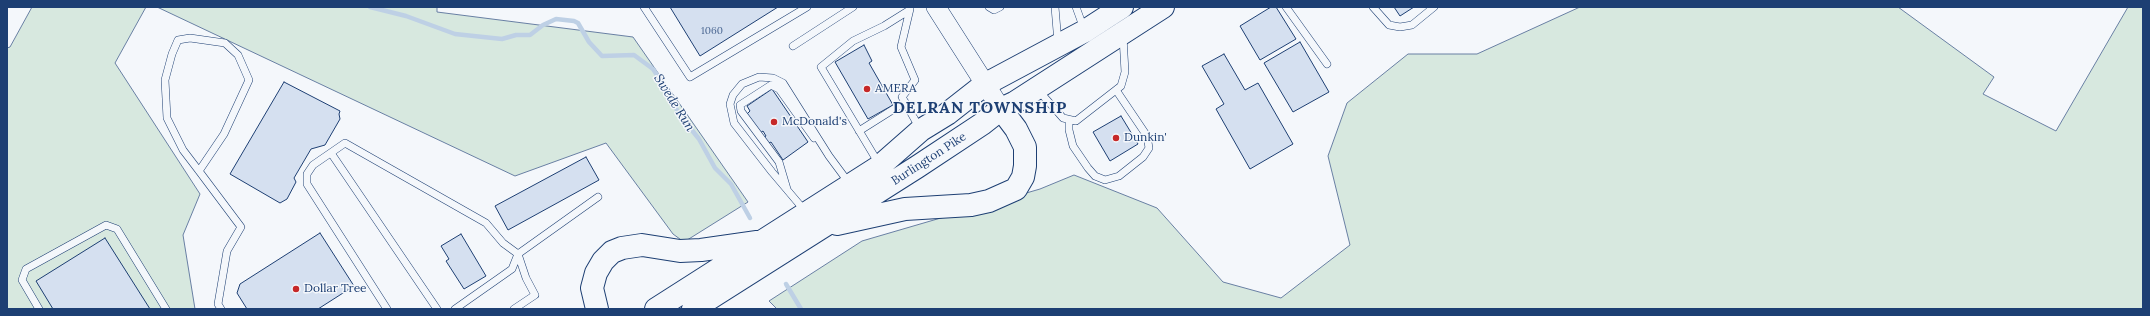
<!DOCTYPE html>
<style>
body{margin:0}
#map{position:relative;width:2150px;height:316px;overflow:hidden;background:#f4f7fb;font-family:Lora,serif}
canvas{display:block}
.frame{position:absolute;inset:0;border:8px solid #1d3f73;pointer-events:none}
</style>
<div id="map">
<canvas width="2150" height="316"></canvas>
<div class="frame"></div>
</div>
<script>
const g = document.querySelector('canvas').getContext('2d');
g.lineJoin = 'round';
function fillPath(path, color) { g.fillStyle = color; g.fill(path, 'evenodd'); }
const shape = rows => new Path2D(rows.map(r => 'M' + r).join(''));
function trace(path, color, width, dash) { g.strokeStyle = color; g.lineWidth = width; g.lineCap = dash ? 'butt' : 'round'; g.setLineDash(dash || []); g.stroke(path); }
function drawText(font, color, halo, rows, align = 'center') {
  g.font = font + ' Lora,serif'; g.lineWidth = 3; g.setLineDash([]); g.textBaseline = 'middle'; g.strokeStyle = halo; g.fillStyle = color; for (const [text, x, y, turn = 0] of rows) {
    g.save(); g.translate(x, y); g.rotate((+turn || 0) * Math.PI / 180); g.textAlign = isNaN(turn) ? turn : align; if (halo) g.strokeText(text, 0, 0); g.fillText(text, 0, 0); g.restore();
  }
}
const green = shape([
 [32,7,146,7,115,63,200,194,183,235,195,309,7,309,7,48,10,47,32,7],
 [157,7,437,7,437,12,633,37,748,202,684,242,673,234,606,143,515,176,157,7],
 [1580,7,1898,7,1994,77,1983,94,2056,131,2128,7,2143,7,2143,309,777,309,769,301,862,241,1040,189,1074,175,1157,208,1223,282,1281,298,1350,245,1328,156,1347,103,1408,54,1477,54,1580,7]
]);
const stream = shape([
 [370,7,406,16,455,34,502,39,516,35,530,35,543,25,556,19,574,21,578,23,589,42,602,56,634,55,653,69,665,87,679,114,699,139,715,168,731,184,750,218],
 [786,284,801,309]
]);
const building = shape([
 [670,7,778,7,700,56,670,7],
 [1271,7,1276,7,1296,39,1260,60,1240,26,1271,7],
 [1394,7,1414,7,1400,16,1394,7],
 [1300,42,1329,92,1293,112,1264,63,1300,42],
 [864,45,872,61,869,63,893,105,868,119,835,62,864,45],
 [1224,54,1245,90,1258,83,1293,144,1250,169,1216,109,1224,104,1202,66,1224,54],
 [284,82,340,111,339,114,340,119,325,145,311,149,294,178,296,182,287,199,280,203,230,174,284,82],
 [772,89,808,142,783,160,771,142,767,144,763,138,766,136,763,131,760,133,747,114,750,111,747,106,772,89],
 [1121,116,1138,144,1110,161,1093,132,1121,116],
 [586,157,599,180,508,230,495,206,586,157],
 [320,233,354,286,318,309,247,309,237,293,240,284,320,233],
 [461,234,486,276,464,289,446,261,449,259,441,246,461,234],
 [105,238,150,309,53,309,36,281,105,238]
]);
const lane = shape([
 [644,7,690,77,807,7],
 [989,7,994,10,1000,7],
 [1055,7,1058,43],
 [1076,7,1084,29],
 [1286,7,1327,64],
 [1373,7,1389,25,1400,27,1412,25,1434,7],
 [910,9,901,47,915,80,902,97,919,127],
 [793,46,853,7],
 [1038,90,1063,118,1076,121,1121,86,1125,72,1123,37],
 [1069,120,1069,130,1073,146,1088,168,1095,176,1105,180,1119,176,1143,157,1149,148,1147,136,1116,90],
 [859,131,905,102],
 [331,153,437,309],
 [879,164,821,67,853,41,884,26,908,11],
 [199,171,224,134,249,80,238,55,225,43,190,38,178,40,172,54,165,80,167,118,183,150,199,171,241,227,227,251,218,304,221,309],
 [787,189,779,162,741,111,740,105,771,85,779,89,814,138],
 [805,211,772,172,734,123,730,104,733,95,742,84,759,77,773,78,783,83,829,156,849,183],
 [39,309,22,280,26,269,106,225,117,229,166,309],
 [387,309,307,184,307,174,313,165,345,143,486,223,503,243,518,254,526,278,535,295,514,309],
 [455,309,512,269,518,254,598,197]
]);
const secondary = shape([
 [936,7,1001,109]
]);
const highway = shape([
 [837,224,905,209,971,205,989,201,1016,189,1023,177,1025,166,1025,147,1016,129,1001,109],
 [597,309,592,288,596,273,603,261,612,252,622,248,642,245,680,251,701,250,757,242],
 [656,309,880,166,921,130,947,114,984,85,1085,31,1122,7],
 [693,309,917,167,982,124,1001,109,1014,103,1163,7]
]);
const markers = [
 [867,89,4,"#c62828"],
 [774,122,4,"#c62828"],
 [1116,138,4,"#c62828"],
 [296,289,4,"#c62828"]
];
const numberNames = [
 ["1060",712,31]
];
const poiNames = [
 ["AMERA",875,89],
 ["McDonald's",782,122],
 ["Dunkin'",1124,138],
 ["Dollar Tree",304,289]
];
const streetNames = [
 ["Burlington Pike",929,159,-33]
];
const waterNames = [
 ["Swede Run",674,103,58]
];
const districtNames = [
 ["DELRAN TOWNSHIP",980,108]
];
fillPath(green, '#d7e8df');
trace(green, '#687fa3', 1);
trace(stream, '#bed0e5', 4.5);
fillPath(building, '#d5e0f0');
trace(building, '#1d3f73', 1);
trace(lane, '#1d3f73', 8);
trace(secondary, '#1d3f73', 20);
trace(highway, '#1d3f73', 24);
trace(lane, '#f4f7fb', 7);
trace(secondary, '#f4f7fb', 19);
trace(highway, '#f4f7fb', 22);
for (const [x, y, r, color] of markers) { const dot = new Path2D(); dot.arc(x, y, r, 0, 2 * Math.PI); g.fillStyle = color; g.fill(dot); trace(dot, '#f4f7fb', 1.5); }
drawText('10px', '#4b6792', null, numberNames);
drawText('12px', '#1d3f73', '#f4f7fb', poiNames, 'left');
drawText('12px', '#1d3f73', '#f4f7fb', streetNames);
drawText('italic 13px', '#1d3f73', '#f4f7fb', waterNames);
g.letterSpacing = '1px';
drawText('bold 16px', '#1d3f73', '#f4f7fb', districtNames);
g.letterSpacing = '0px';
</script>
